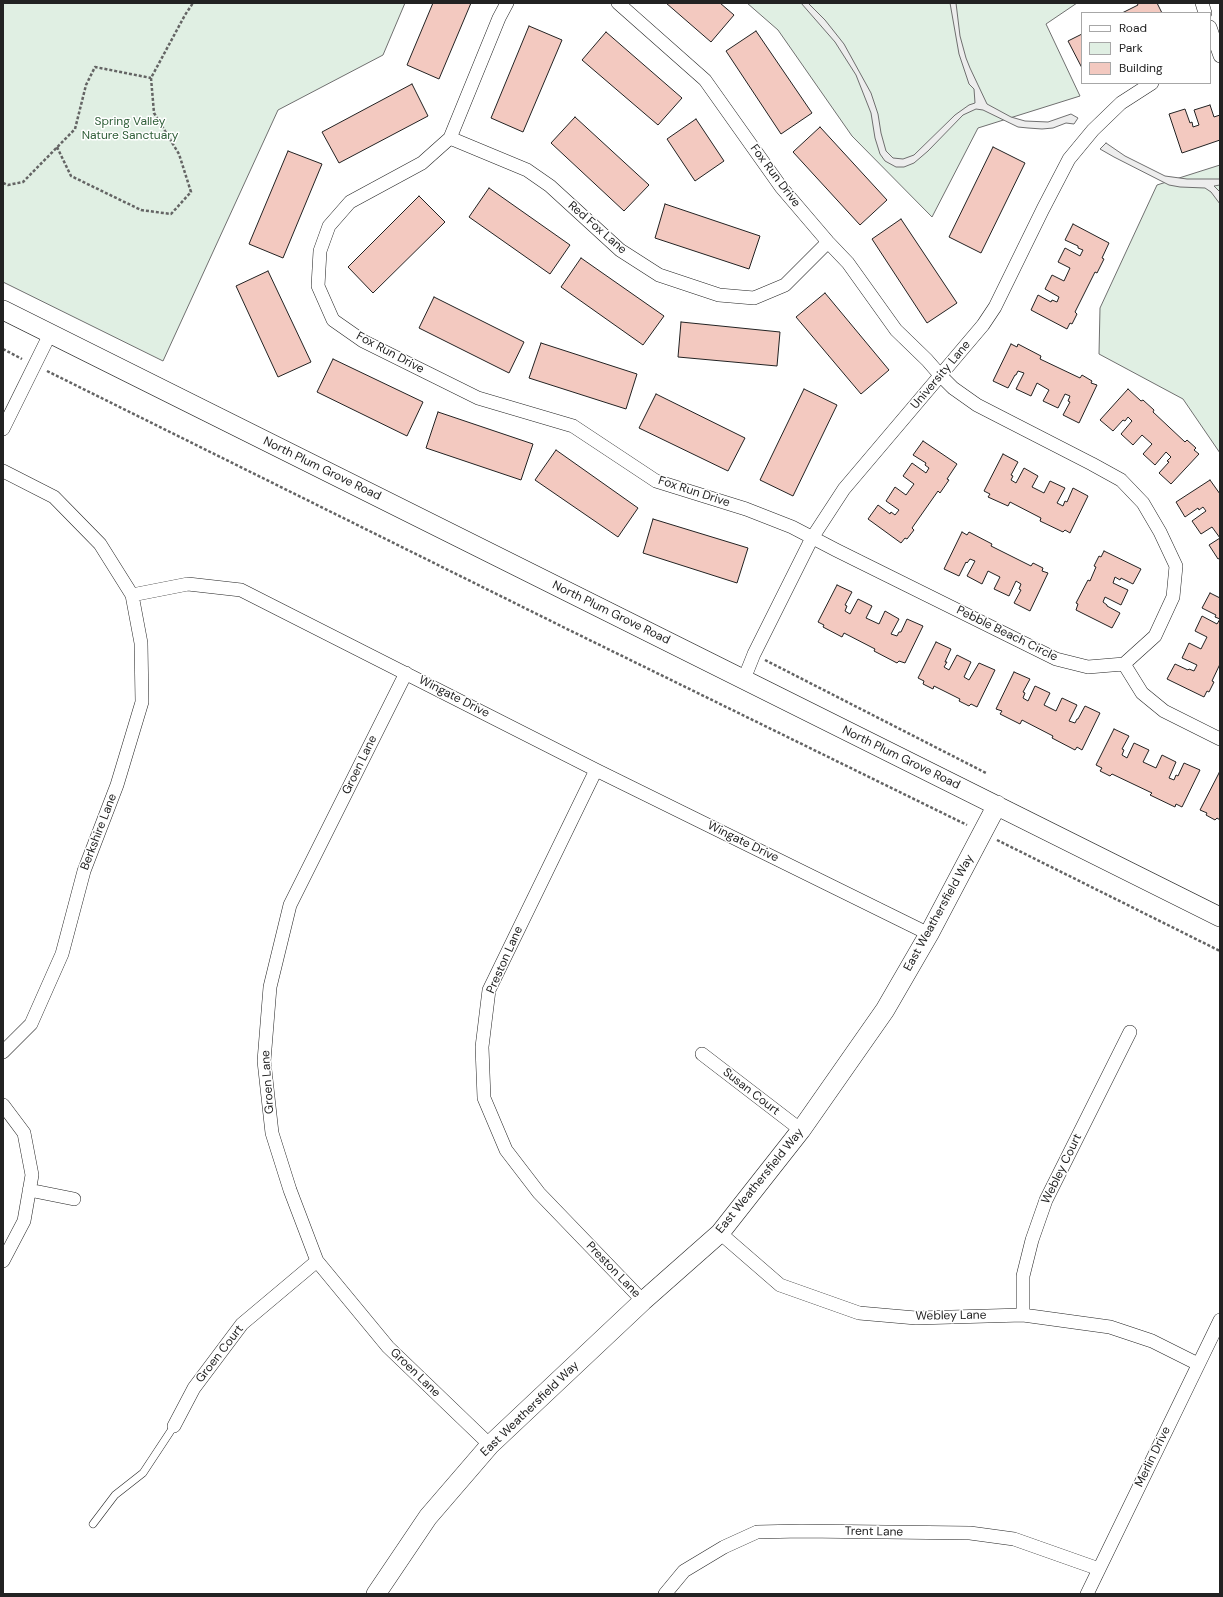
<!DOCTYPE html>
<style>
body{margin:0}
#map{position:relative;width:1223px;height:1597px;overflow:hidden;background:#fff;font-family:"DM Sans",sans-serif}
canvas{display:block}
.frame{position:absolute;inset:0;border:4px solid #222;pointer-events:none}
.legend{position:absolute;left:1081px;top:12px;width:130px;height:72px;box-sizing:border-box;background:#fff;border:1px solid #a7a7a7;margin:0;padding:5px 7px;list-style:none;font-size:12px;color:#222}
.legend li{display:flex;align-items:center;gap:8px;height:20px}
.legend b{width:20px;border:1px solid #a7a7a7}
</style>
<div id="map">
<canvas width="1223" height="1597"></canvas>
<div class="frame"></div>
<ul class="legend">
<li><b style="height:5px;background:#fff"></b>Road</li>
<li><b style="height:11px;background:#e0efe3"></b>Park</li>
<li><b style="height:11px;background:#f3c9c0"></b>Building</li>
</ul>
</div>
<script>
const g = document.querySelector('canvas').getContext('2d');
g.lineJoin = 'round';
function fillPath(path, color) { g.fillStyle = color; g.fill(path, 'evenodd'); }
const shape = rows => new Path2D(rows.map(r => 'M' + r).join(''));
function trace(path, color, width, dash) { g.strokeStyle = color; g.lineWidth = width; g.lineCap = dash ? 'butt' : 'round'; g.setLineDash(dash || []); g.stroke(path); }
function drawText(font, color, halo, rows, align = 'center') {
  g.font = font + ' "DM Sans",sans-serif'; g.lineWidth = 3; g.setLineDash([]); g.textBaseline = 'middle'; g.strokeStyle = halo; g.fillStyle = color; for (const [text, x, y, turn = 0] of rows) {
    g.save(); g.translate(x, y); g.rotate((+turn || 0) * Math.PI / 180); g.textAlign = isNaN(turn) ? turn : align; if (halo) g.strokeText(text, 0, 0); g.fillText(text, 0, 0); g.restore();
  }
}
const green = shape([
 [3,3,405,3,383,55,278,110,163,361,3,282,3,3],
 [747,3,1077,3,1046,24,1080,96,978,128,932,217,852,136,778,30,747,3],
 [1220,165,1220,453,1183,399,1099,354,1100,308,1157,185,1220,165]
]);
const parking = shape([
 [801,3,808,3,825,20,844,44,871,93,878,114,881,133,886,151,893,158,903,159,914,155,955,115,969,105,975,103,974,89,969,84,959,54,950,3,956,3,960,36,966,58,970,68,987,104,1011,117,1025,121,1048,122,1071,114,1078,118,1074,124,1066,123,1053,128,1042,129,1028,128,1018,127,983,110,976,109,963,115,928,151,914,163,904,167,896,167,885,161,880,154,875,138,871,113,856,75,835,42,801,3],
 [1106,143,1125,156,1165,176,1187,179,1220,179,1220,185,1214,186,1220,192,1220,204,1211,192,1205,188,1180,187,1169,185,1114,157,1100,149,1106,143]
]);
const building = shape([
 [433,3,471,3,439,79,407,65,433,3],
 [666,3,720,3,734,15,711,42,666,3],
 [1137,3,1157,3,1162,13,1122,13,1138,5,1137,3],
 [529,26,562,40,523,132,491,118,529,26],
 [756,31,812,113,781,134,726,51,756,31],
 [606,32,682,98,658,125,582,60,606,32],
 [1082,34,1082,68,1068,41,1082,34],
 [412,84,428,116,339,163,322,132,412,84],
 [1210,105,1214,117,1220,115,1220,140,1182,153,1169,114,1185,109,1190,123,1192,122,1193,127,1199,125,1194,110,1210,105],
 [575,117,649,185,624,211,551,143,575,117],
 [696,119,724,161,695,181,667,139,696,119],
 [820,127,887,200,860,225,793,152,820,127],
 [993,147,1025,163,981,253,949,237,993,147],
 [288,151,322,164,283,258,249,244,288,151],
 [489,188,570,245,550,274,469,217,489,188],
 [419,196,445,222,373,293,348,267,419,196],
 [665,204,760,236,749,269,655,238,665,204],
 [901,219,957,303,927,323,872,239,901,219],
 [1073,224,1109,243,1102,258,1104,259,1097,273,1095,272,1075,312,1077,314,1072,324,1070,323,1067,329,1031,310,1038,295,1051,302,1052,300,1057,302,1059,297,1045,289,1052,275,1064,281,1070,268,1058,262,1065,248,1080,256,1083,250,1078,248,1078,246,1065,240,1073,224],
 [581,258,664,316,643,345,561,287,581,258],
 [268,271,311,362,278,377,236,286,268,271],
 [825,293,889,370,861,394,796,317,825,293],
 [434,297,524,342,509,373,419,328,434,297],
 [681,322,780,332,777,366,678,357,681,322],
 [541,343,637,374,626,409,529,378,541,343],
 [1011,344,1017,347,1018,344,1041,356,1040,359,1080,378,1082,375,1092,381,1091,383,1097,385,1079,423,1063,415,1070,402,1068,401,1070,396,1065,394,1058,408,1043,401,1049,390,1037,383,1031,396,1016,389,1024,373,1018,371,1016,375,1015,375,1008,388,993,381,1011,344],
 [333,359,423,402,407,436,317,392,333,359],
 [804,389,837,405,793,496,760,480,804,389],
 [1128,389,1141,401,1143,400,1154,410,1153,412,1185,442,1187,440,1196,448,1194,450,1199,454,1171,484,1159,473,1169,462,1167,461,1171,457,1166,452,1155,465,1143,454,1152,444,1142,435,1133,445,1121,434,1132,421,1128,417,1125,421,1123,420,1113,431,1100,420,1128,389],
 [656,394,745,438,728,471,639,428,656,394],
 [438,412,533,444,521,480,426,448,438,412],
 [923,441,957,464,947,479,949,480,940,493,938,491,912,528,914,530,907,539,905,538,901,543,868,519,878,505,890,514,891,512,895,515,899,510,886,501,895,487,906,495,914,484,903,476,912,463,926,473,929,468,925,465,926,463,913,455,923,441],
 [556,450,638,508,618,537,535,480,556,450],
 [1003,454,1018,462,1011,475,1013,476,1011,480,1016,483,1024,468,1038,476,1032,487,1044,493,1050,481,1065,488,1057,503,1063,506,1065,501,1067,502,1073,488,1088,496,1070,533,1065,530,1063,532,1040,521,1041,518,1010,502,1008,506,988,497,990,494,984,491,1003,454],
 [1210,480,1220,494,1220,558,1218,559,1209,545,1220,538,1212,527,1201,534,1192,521,1206,511,1203,507,1199,510,1198,508,1185,517,1176,502,1210,480],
 [653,519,748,548,737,583,643,553,653,519],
 [962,532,967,535,969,532,992,544,991,546,1031,566,1033,563,1043,568,1042,571,1048,573,1030,611,1014,603,1021,590,1019,589,1021,584,1016,581,1009,596,994,589,1000,577,988,571,982,584,967,576,975,561,970,559,967,563,966,562,959,576,944,569,962,532],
 [1104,551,1141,569,1133,584,1121,578,1120,580,1115,577,1113,583,1128,590,1121,605,1105,597,1103,602,1107,605,1107,606,1120,613,1112,628,1076,610,1078,604,1076,603,1088,580,1090,581,1096,567,1094,566,1099,556,1101,557,1104,551],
 [837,585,852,592,845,605,847,606,845,611,850,614,858,599,872,606,866,618,879,624,885,611,899,619,891,634,897,636,899,632,901,632,907,619,923,626,905,663,899,661,897,663,874,651,875,649,844,633,842,637,823,627,824,625,818,622,837,585],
 [1210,593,1220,598,1220,664,1212,681,1214,682,1209,692,1207,691,1204,697,1167,679,1175,664,1188,670,1189,669,1194,671,1197,665,1182,658,1189,643,1201,649,1207,637,1195,631,1202,616,1217,624,1220,619,1215,617,1216,615,1202,608,1210,593],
 [936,642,951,649,945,662,947,662,944,667,949,670,957,655,971,662,964,677,969,680,979,663,995,670,977,707,971,704,969,706,959,701,960,699,934,686,933,689,923,684,924,681,918,678,936,642],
 [1014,672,1030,679,1023,692,1025,693,1023,698,1028,701,1035,686,1050,693,1044,705,1056,711,1062,698,1077,705,1069,721,1075,723,1077,719,1078,719,1085,706,1100,713,1082,750,1077,747,1075,750,1052,738,1053,736,1022,720,1020,724,1000,714,1002,711,996,709,1014,672],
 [1114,729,1129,736,1122,749,1124,750,1122,755,1127,758,1134,743,1149,750,1143,762,1156,768,1162,755,1176,762,1169,778,1174,780,1176,775,1178,776,1184,763,1200,770,1182,807,1176,804,1175,807,1150,795,1152,793,1112,774,1110,776,1100,771,1102,768,1096,765,1114,729],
 [1219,773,1220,774,1220,820,1217,818,1215,820,1206,815,1207,813,1200,810,1219,773]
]);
const path = shape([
 [57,147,71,176,141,210,171,214,191,192,179,154,154,113,151,78,185,15,193,3],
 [3,183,8,185,23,182,75,129,86,85,95,67,151,78],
 [3,349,22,359],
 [47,371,563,627,967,825],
 [765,660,986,773],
 [997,840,1220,951]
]);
const lane = shape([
 [93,1524,115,1495,143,1473,174,1426]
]);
const street = shape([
 [507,3,499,18,450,138,422,163,350,202,329,226,320,251,318,286,333,320,363,341,478,398,573,426,656,481,746,509,792,527,836,550,1056,659,1088,667,1124,664,1155,636,1173,597,1176,566,1160,532,1143,503,1121,480,1092,464,977,405,953,388,940,375,927,360,896,330,848,263,828,242,781,187,705,80,618,3],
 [1202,3,1205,13],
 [1210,27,1220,56],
 [450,138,527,170,550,186,620,250,659,275,719,295,754,298,785,285,828,242],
 [3,429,50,334],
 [3,471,54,497,100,544,132,595,188,584,241,590,596,770,929,934],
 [1124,664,1142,693,1164,711,1220,739],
 [406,673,290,905,270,987,264,1061,272,1133,290,1190,317,1261,388,1347,490,1445],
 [744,679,754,654,812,538,844,489,983,325,995,307,1043,209,1069,159,1093,130,1121,103,1152,83],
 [596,770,489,990,482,1047,484,1098,506,1150,539,1193,643,1301],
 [3,1052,31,1024,62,954,84,871,117,785,142,702,141,643,132,595],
 [702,1054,801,1130],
 [3,1105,24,1133,32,1175,24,1221,3,1261],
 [29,1190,74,1199],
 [720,1233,780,1285,859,1313,916,1318,1023,1315,1110,1327,1152,1341,1198,1364],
 [1023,1315,1023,1276,1032,1240,1046,1200,1130,1032],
 [174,1426,194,1388,242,1324,317,1261],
 [665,1594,684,1571,724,1547,757,1532,801,1531,970,1533,1014,1539,1099,1569],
 [1087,1594,1220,1320]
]);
const secondary = shape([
 [3,310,1220,917],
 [376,1594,428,1517,490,1445,643,1301,720,1233,801,1130,885,1010,929,934,997,805]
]);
const parkNames = [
 ["Spring Valley",130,122],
 ["Nature Sanctuary",130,136]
];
const streetNames = [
 ["Fox Run Drive",775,176,53],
 ["Red Fox Lane",597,228,41],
 ["Fox Run Drive",390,353,28],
 ["University Lane",941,375,-50],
 ["North Plum Grove Road",322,469,26],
 ["Fox Run Drive",694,492,18],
 ["North Plum Grove Road",611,613,26],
 ["Pebble Beach Circle",1007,634,26],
 ["Wingate Drive",454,697,27],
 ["North Plum Grove Road",901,758,26],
 ["Groen Lane",360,765,-64],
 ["Berkshire Lane",99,832,-69],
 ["Wingate Drive",743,842,26],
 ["East Weathersfield Way",939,913,-61],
 ["Preston Lane",505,960,-66],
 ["Groen Lane",268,1082,-94],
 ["Susan Court",751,1092,38],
 ["Webley Court",1062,1169,-64],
 ["East Weathersfield Way",760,1181,-51],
 ["Preston Lane",613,1270,46],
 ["Webley Lane",951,1316,-1],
 ["Groen Court",220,1354,-52],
 ["Groen Lane",415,1373,44],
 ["East Weathersfield Way",530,1409,-44],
 ["Merlin Drive",1153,1457,-64],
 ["Trent Lane",874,1532,1]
];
fillPath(green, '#e0efe3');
trace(green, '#6f6f6f', 1);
fillPath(parking, '#ededed');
trace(parking, '#6f6f6f', 1);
fillPath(building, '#f3c9c0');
trace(building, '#222', 1);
trace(lane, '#222', 8);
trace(street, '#222', 14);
trace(secondary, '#222', 20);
trace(path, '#646464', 2.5, [3, 2]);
trace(lane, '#fff', 7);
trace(street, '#fff', 13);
trace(secondary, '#fff', 19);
drawText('12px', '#2f5e38', '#fff', parkNames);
drawText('12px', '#222', '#fff', streetNames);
</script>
